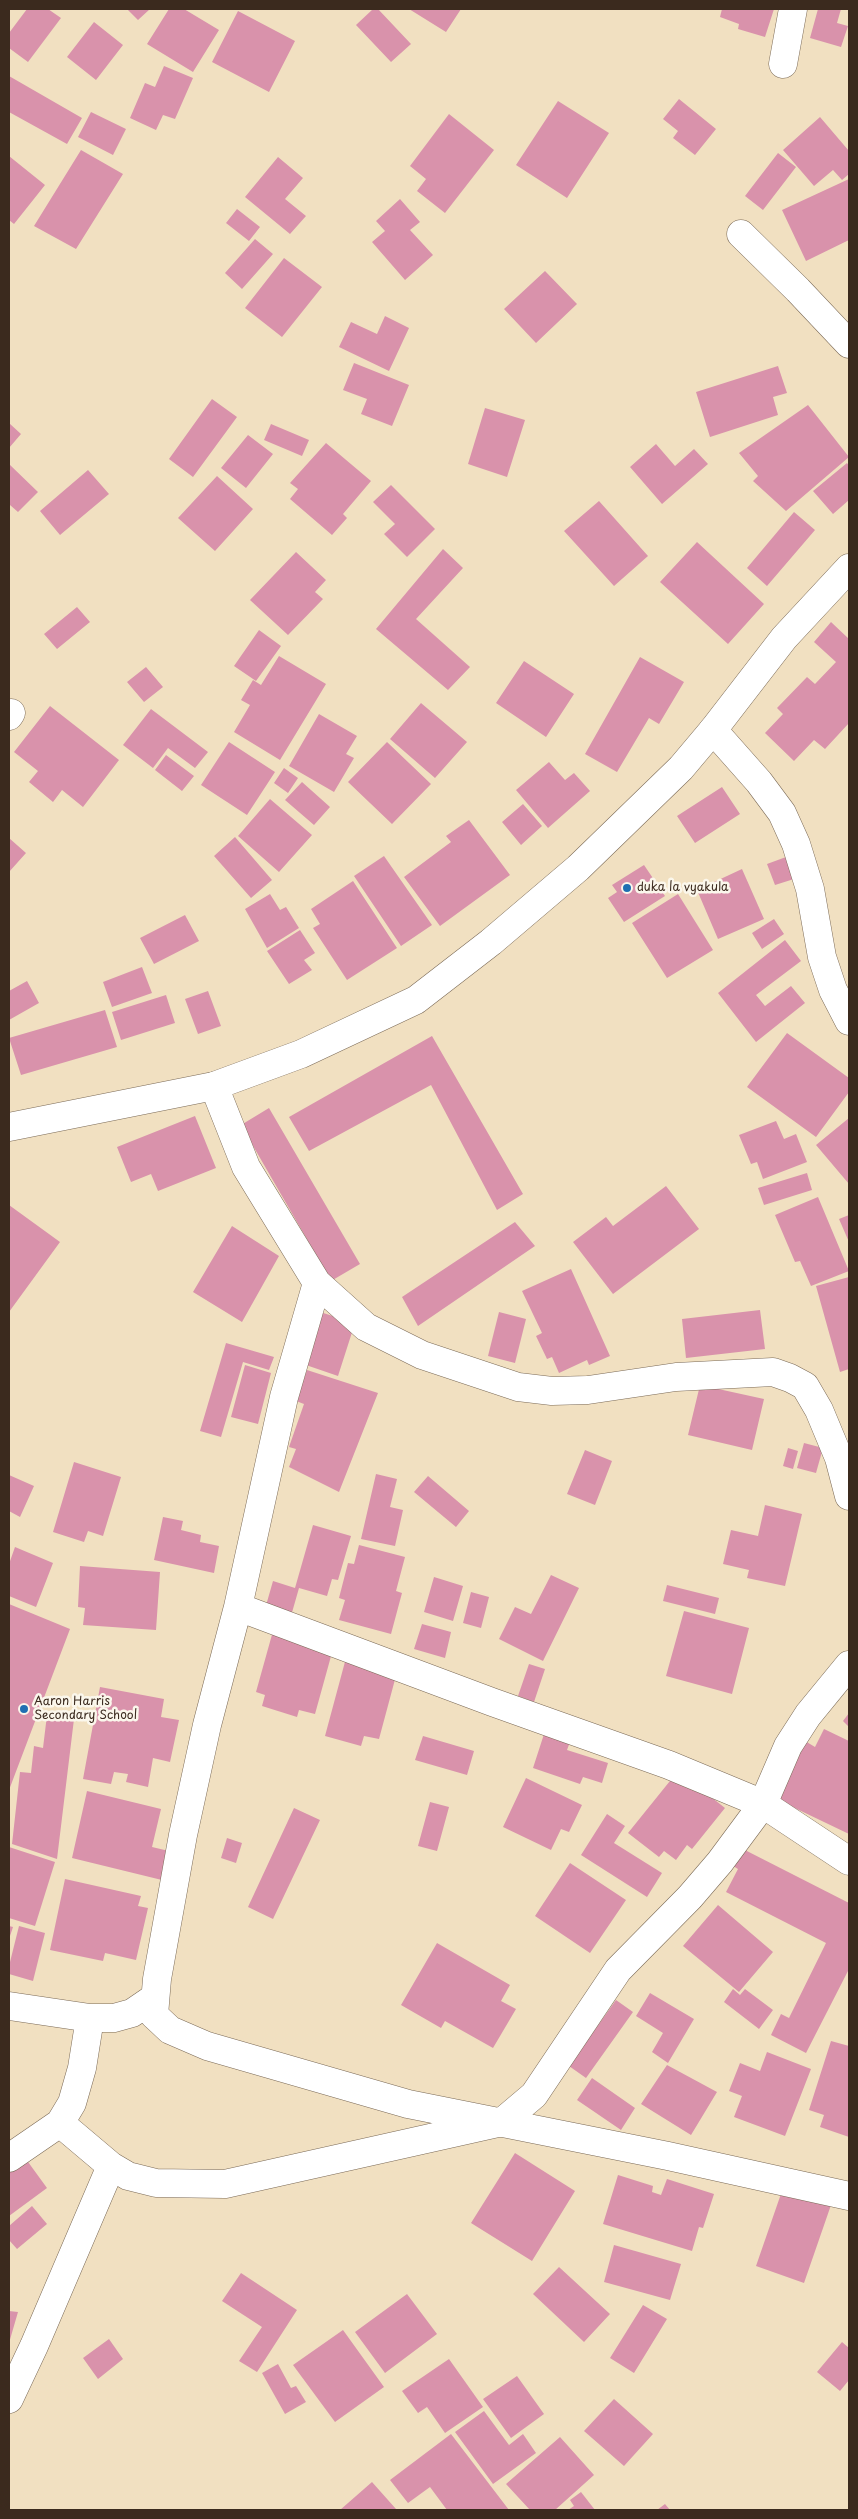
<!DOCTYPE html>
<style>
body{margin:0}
#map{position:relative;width:858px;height:2519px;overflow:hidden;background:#f1e0c1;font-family:"Playpen Sans",sans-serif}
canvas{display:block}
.frame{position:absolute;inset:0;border:10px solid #3b2a1e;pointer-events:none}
</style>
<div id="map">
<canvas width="858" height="2519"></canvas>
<div class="frame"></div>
</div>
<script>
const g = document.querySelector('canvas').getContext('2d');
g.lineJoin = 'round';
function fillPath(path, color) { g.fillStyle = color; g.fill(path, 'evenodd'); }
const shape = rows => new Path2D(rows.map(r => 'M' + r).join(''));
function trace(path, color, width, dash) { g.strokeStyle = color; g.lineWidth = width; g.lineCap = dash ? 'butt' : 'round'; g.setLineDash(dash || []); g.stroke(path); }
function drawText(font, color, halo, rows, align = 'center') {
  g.font = font + ' "Playpen Sans",sans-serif'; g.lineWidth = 5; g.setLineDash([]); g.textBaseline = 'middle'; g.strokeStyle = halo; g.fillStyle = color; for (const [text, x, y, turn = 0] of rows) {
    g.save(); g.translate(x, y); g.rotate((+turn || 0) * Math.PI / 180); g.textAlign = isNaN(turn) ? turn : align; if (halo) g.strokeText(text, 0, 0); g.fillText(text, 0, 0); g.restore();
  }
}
const building = shape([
 [27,9,48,9,61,18,28,62,9,48,9,33],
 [127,9,150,9,138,20],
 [169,9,184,9,219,30,193,72,147,44],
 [373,9,378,9,411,44,391,62,356,25],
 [409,9,461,9,446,32],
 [722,9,774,9,765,37,738,29,739,24,720,17],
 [818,9,841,9,837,23,848,26,841,47,810,38],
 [238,11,295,41,269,92,212,62],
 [94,22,123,45,96,80,67,57],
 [164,66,193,78,175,119,163,115,156,130,130,118,145,83,155,87],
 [9,76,82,118,67,144,9,112],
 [679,99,716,129,695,155,673,138,678,131,663,119],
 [558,101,609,133,567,198,516,165],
 [91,112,126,129,113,155,78,137],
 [449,114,494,150,445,213,417,191,426,179,410,166],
 [820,117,849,151,849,174,842,180,833,170,814,186,783,150],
 [81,150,123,174,76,249,34,226],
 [778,153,796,167,763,210,745,196],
 [9,156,45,185,14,224,9,220],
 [278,157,303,178,285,199,306,216,290,234,245,197],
 [849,179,849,240,806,261,782,210],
 [400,199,420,222,410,230,433,255,405,280,372,242,385,231,376,221],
 [237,209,260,227,249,241,226,223],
 [255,239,273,254,242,289,225,273],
 [284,258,322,287,282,337,245,308],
 [545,271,577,304,536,343,504,309],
 [385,316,409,328,389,371,339,347,351,322,377,334],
 [354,363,409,385,392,426,361,414,367,399,343,390],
 [778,366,787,393,773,397,778,415,710,437,696,392],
 [212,399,237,417,193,477,169,459],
 [808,405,849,457,786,511,753,481,758,476,739,453],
 [485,408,525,420,507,477,468,464],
 [9,423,21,434,9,448],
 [271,424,309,440,302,456,264,440],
 [248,435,273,454,246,488,221,468],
 [326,443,371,481,343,514,347,518,332,535,290,499,298,489,290,483],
 [656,444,675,466,694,449,708,464,662,504,630,467],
 [847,463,849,466,849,500,833,514,813,491],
 [9,464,38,492,18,512,10,505,9,507],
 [88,470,109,494,60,535,40,511],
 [217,476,253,509,215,551,178,518],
 [391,485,435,529,407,557,384,534,395,524,373,502],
 [599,501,648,556,614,586,564,531],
 [794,512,815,530,767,586,747,568],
 [697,542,764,604,728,644,660,582],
 [443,549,463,568,416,619,470,667,448,690,376,629],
 [296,552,326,580,315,592,323,599,288,635,250,600],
 [77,607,90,622,57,649,44,634],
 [831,622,849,639,849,723,825,749,814,740,794,761,765,733,783,714,777,708,807,677,815,684,836,662,814,642],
 [259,630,281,646,256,681,234,666],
 [279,656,326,684,280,760,234,732,250,705,241,700,253,680,261,685],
 [640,657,684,682,659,724,649,718,617,772,585,754],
 [524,661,574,694,546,737,496,703],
 [146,667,163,687,144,702,127,682],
 [421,703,467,742,435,778,390,739],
 [50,706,119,760,83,807,62,790,53,802,29,782,38,771,14,752],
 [151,709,208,752,195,768,168,748,153,768,123,745],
 [319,714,357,736,346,754,354,758,334,792,289,766],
 [229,742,275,772,247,815,201,785],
 [387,742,431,784,392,824,348,782],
 [166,755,194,776,182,791,155,770],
 [549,762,565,780,574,773,590,791,548,828,516,790],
 [284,768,298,778,288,793,274,783],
 [302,782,330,807,314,825,285,800],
 [722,787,740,814,695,843,677,816],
 [270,799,312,835,279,872,238,836],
 [523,804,542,826,521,845,502,822],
 [469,820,510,875,440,926,404,877,451,842,446,836],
 [235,837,272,880,251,898,214,856],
 [9,838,26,853,9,872],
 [384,856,432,925,401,946,354,876],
 [786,857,794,879,775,885,767,864],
 [644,865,665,896,624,922,608,898,617,892,612,885],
 [742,869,764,919,718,939,697,890],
 [353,881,397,948,347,980,313,928,320,924,311,909],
 [270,894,280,910,286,907,299,928,267,948,245,909],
 [678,894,713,950,667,978,632,923],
 [185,915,199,941,154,964,140,938],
 [774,919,784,934,762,949,752,933],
 [300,930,315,953,304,960,312,970,289,984,267,951],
 [785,940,801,961,756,995,765,1006,791,986,805,1003,756,1042,718,993],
 [142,967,152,993,112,1007,103,982],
 [27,981,39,1003,9,1020,9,991],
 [208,991,221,1026,198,1034,185,999],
 [166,995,175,1023,121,1040,112,1012],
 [105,1010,117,1047,21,1075,9,1038],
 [787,1033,849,1078,849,1092,816,1137,747,1087],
 [432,1036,523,1194,497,1210,431,1085,309,1151,289,1117],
 [269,1108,360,1264,331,1281,241,1125],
 [195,1116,216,1168,158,1191,151,1174,131,1182,117,1147],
 [849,1118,849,1184,816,1145],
 [776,1121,784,1139,796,1134,807,1162,763,1179,757,1162,751,1164,739,1135],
 [807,1173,812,1190,764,1205,758,1188],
 [666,1186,699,1229,613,1294,573,1242,606,1217,613,1226],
 [818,1197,849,1271,811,1286,800,1261,795,1262,775,1215],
 [9,1205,60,1242,9,1312],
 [849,1215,849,1242,839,1219],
 [515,1222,535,1246,418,1326,402,1297],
 [232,1226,279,1256,242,1322,193,1292],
 [571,1269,610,1356,589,1365,587,1360,559,1373,552,1357,547,1359,536,1336,542,1333,522,1291],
 [849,1277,849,1369,840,1372,816,1286],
 [760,1310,765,1349,686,1358,682,1319],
 [320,1312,355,1323,338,1376,303,1364],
 [499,1312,526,1319,515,1363,488,1356],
 [226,1343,274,1357,269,1370,243,1362,221,1437,200,1431],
 [245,1365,271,1373,258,1424,231,1417],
 [307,1370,378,1393,339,1492,289,1467,296,1449,289,1447,304,1404,296,1401],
 [700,1385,764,1399,752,1450,688,1435],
 [804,1443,823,1448,816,1473,797,1468],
 [788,1448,798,1451,793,1469,783,1466],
 [585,1450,612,1461,595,1505,567,1494],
 [74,1462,121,1477,103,1536,88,1531,84,1542,53,1532],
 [376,1474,397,1479,390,1507,403,1510,395,1546,361,1539],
 [9,1475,34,1486,20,1517,9,1511],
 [428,1476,469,1511,456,1527,414,1492],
 [765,1505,802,1514,785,1586,747,1578,749,1570,723,1564,731,1530,758,1536],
 [163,1517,183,1521,181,1530,201,1535,200,1542,219,1546,214,1573,154,1560],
 [313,1525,351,1536,338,1580,332,1579,327,1596,299,1588,291,1616,265,1609,273,1581,295,1588],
 [359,1545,405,1557,396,1591,402,1593,391,1634,339,1620,345,1600,339,1598,348,1563,354,1564],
 [15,1547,53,1563,36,1607,9,1596,9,1564],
 [80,1566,160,1572,156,1630,83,1625,85,1608,78,1607],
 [551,1575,579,1588,543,1661,499,1639,515,1607,531,1614],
 [434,1577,463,1586,453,1621,424,1612],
 [667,1585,719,1598,715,1614,663,1601],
 [471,1592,489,1597,481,1628,463,1623],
 [9,1604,70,1629,9,1790],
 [684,1611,749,1628,732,1694,666,1676],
 [422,1624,451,1632,445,1658,414,1649],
 [273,1631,333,1649,315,1714,299,1710,297,1717,262,1706,265,1695,256,1692],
 [346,1658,397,1672,379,1739,364,1736,361,1746,325,1736],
 [529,1664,545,1669,534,1702,518,1696],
 [100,1687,164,1699,161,1717,179,1720,170,1762,153,1758,148,1787,126,1782,128,1774,114,1772,111,1784,83,1779],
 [849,1713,849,1727,843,1721],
 [47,1715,74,1719,57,1859,12,1844,20,1772,31,1773,34,1746,43,1748],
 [824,1729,849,1741,849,1834,776,1799,805,1741,815,1747],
 [545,1731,571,1739,567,1750,608,1763,602,1783,583,1777,580,1784,533,1768],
 [423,1736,474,1751,467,1775,415,1760],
 [678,1771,725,1808,692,1849,687,1845,676,1860,664,1851,659,1857,628,1833],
 [526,1778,582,1805,569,1832,561,1829,551,1850,503,1827],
 [87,1791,161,1809,152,1847,173,1852,166,1881,72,1858],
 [430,1802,449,1807,437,1851,418,1846],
 [294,1808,320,1820,273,1919,248,1907],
 [607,1814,625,1826,614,1843,662,1873,647,1897,581,1855],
 [227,1838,242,1843,236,1863,221,1858],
 [9,1847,55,1862,35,1926,9,1918],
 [739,1847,849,1903,849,1969,806,2053,771,2035,781,2014,789,2018,826,1943,726,1892,738,1869,730,1864],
 [570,1863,626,1900,590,1953,535,1916],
 [65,1879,141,1896,138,1906,148,1908,136,1960,105,1953,103,1961,50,1950],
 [718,1905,773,1952,739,1992,683,1946],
 [9,1926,13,1927,9,1939],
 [19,1926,45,1933,33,1981,9,1974,9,1966],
 [437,1943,510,1985,501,2001,516,2009,493,2048,445,2021,441,2028,401,2005],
 [733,1989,740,1995,745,1989,773,2010,759,2029,724,2002],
 [650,1993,694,2019,668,2063,652,2052,663,2033,636,2016],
 [616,2000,633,2012,586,2078,569,2066],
 [831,2041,849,2046,849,2137,820,2127,824,2115,809,2110],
 [767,2052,811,2069,785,2136,734,2117,742,2096,729,2091,740,2063,760,2071],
 [667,2065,717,2092,691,2135,641,2104],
 [592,2078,635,2108,621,2130,577,2100],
 [515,2153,575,2191,532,2261,471,2223],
 [23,2155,47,2188,9,2216,9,2165],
 [618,2175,653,2186,652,2192,661,2195,667,2179,714,2194,703,2228,699,2227,692,2251,603,2224],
 [783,2188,831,2205,804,2283,756,2266],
 [32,2206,47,2224,17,2249,9,2240,9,2226],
 [614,2245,681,2264,670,2300,604,2282],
 [559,2267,610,2314,584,2342,533,2294],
 [241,2273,297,2310,257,2372,239,2361,262,2327,222,2301],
 [407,2294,437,2334,385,2373,355,2332],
 [643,2305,667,2319,634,2373,610,2358],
 [9,2311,18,2312,9,2343],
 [343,2330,384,2387,335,2422,293,2365],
 [109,2339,123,2359,98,2379,83,2358],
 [842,2342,849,2348,849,2380,840,2391,817,2372],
 [449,2359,483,2407,445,2433,427,2407,418,2413,402,2391],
 [278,2364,291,2388,296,2386,306,2402,285,2414,262,2373],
 [517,2376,544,2414,511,2438,483,2399],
 [614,2399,653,2434,624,2466,584,2431],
 [484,2411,509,2445,523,2434,536,2453,493,2484,455,2432],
 [451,2434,509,2510,447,2510,430,2487,408,2503,390,2480],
 [560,2437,594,2475,555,2510,530,2510,506,2484],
 [372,2482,396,2509,340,2510],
 [581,2492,595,2510,568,2510,574,2506,570,2500],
 [665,2504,670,2510,657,2510]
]);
const minor = shape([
 [783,64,793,9],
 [741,234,798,290,849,344],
 [9,716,11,713],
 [713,730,759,782,782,813,796,844,810,889,822,957,833,990,849,1021],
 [214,1086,246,1167,317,1283,366,1327,422,1355,518,1387,552,1391,588,1390,676,1377,773,1372,790,1378,805,1386,819,1410,839,1458,849,1496],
 [317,1283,284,1397,238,1607,207,1725,183,1835,157,1979,154,2015,170,2030,207,2046,408,2104,668,2156,849,2196],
 [238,1607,492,1702,669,1765,763,1804,849,1861],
 [9,2006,90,2018,114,2018,132,2013,154,1998],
 [60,2123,111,2166,128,2176,156,2183,225,2184,502,2122,534,2095,618,1970,690,1897,720,1862,763,1804,788,1746,808,1715,849,1665],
 [9,2158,60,2123,72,2103,82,2068,90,2018],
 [9,2399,34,2346,111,2166]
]);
const tertiary = shape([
 [9,1127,214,1086,301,1054,416,1000,491,942,578,868,681,768,713,730,784,638,849,568]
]);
const markers = [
 [627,888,5,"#1f6fb2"],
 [24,1709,5,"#1f6fb2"]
];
const poiNames = [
 ["duka la vyakula",637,888],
 ["Aaron Harris",34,1702],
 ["Secondary School",34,1716]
];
fillPath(building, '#d992ab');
trace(minor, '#7b6a57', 29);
trace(tertiary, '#7b6a57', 29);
trace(minor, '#fff', 28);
trace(tertiary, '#fff', 28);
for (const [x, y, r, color] of markers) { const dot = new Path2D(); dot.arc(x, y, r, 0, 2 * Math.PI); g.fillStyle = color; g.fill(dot); trace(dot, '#fbf7ec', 2); }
drawText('12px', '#3b2a1e', '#fbf7ec', poiNames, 'left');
</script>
